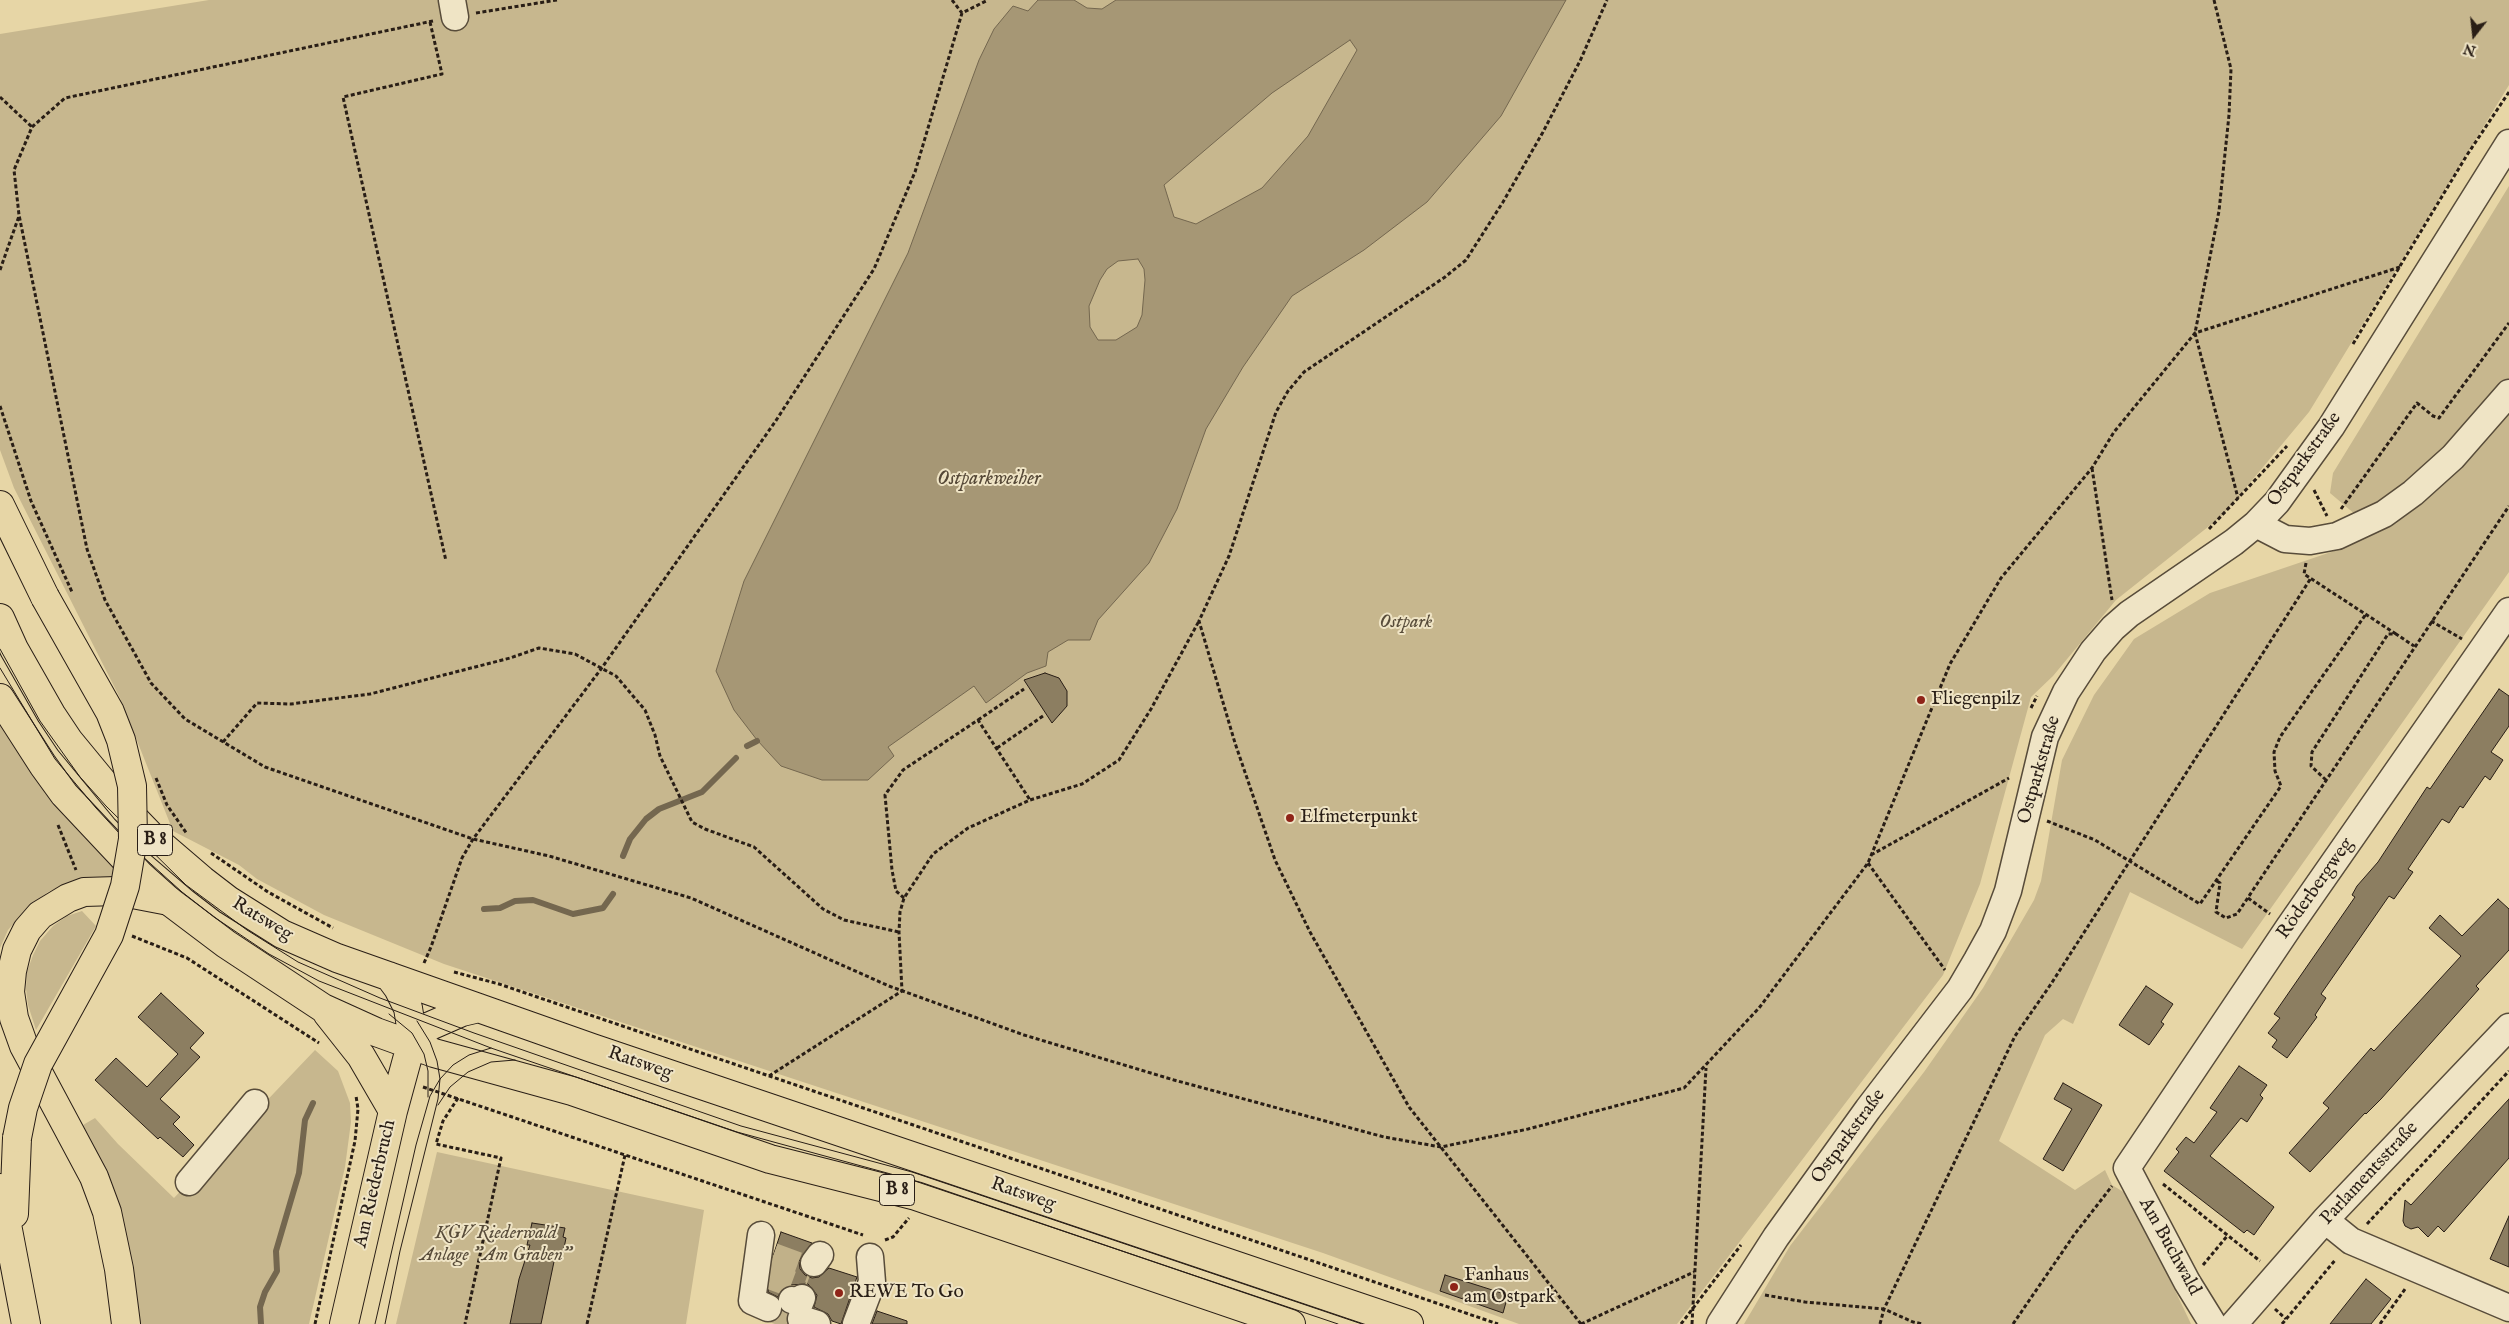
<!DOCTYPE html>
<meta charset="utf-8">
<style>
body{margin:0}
#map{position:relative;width:2509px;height:1324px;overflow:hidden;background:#e7d6a6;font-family:"IM FELL English",serif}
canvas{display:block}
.north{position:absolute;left:2449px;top:10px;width:50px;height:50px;-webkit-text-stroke:4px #efe4c5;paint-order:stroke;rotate:196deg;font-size:14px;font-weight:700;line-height:20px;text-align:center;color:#291e16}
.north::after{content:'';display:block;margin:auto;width:18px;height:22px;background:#291e16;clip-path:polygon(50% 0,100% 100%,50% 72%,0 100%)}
</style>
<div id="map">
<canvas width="2509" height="1324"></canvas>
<div class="north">N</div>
</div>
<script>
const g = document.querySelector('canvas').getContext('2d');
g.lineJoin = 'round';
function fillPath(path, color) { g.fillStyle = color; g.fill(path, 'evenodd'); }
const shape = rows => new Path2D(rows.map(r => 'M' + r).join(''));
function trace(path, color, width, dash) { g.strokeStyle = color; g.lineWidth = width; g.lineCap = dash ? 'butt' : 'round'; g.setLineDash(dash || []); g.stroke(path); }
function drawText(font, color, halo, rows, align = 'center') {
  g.font = font + ' "IM FELL English",serif'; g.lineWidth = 4; g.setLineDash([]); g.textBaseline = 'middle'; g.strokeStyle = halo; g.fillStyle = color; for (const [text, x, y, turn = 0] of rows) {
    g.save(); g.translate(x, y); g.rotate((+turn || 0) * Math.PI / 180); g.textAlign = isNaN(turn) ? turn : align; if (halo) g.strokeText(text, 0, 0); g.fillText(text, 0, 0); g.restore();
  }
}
const green = shape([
 [209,0,2509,0,2509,85,2309,412,2223,515,2116,600,2053,676,2031,697,1980,884,1943,975,1677,1324,1519,1324,1323,1253,444,964,324,915,257,879,239,865,173,831,120,698,14,488,0,450,0,34],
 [2509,186,2509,572,2242,949,2130,892,2073,1024,2063,1019,2045,1035,1999,1141,2075,1190,2105,1170,2112,1185,2130,1196,2191,1324,1744,1324,1790,1246,1924,1072,1983,988,2034,900,2041,881,2062,760,2094,695,2134,639,2210,593,2346,547,2376,532,2330,493,2333,473],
 [0,716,117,866,114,878,93,877,72,881,48,892,27,908,8,930,0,948],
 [82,911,96,926,36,1030,28,1005,26,989,27,972,33,955,40,941,53,926,67,916],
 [315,1050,338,1071,350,1103,351,1122,345,1167,309,1324,139,1324,136,1293,116,1195,83,1125,95,1118,118,1144,174,1198],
 [437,1152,704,1210,686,1324,396,1324]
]);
const water = shape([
 [1038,0,1074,0,1087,8,1102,9,1116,0,1566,0,1501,116,1427,202,1364,250,1292,296,1243,367,1206,429,1177,509,1149,563,1098,620,1090,640,1068,640,1048,652,1046,666,1027,673,986,703,974,686,888,747,894,756,868,780,822,780,781,766,757,740,734,710,716,671,744,581,908,253,979,60,994,29,1013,6,1028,11,1038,0],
 [1350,40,1357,50,1308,136,1262,188,1196,224,1174,217,1164,185,1272,93,1350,40],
 [1138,259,1144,269,1145,280,1142,315,1137,327,1116,340,1098,340,1090,327,1089,306,1100,280,1107,269,1118,261,1138,259]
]);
const stream = shape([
 [747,746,757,741],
 [623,856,630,839,646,819,659,809,702,792,736,758],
 [484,909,500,908,515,901,533,900,573,914,603,908,613,894],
 [261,1324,260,1307,265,1292,277,1271,276,1251,299,1173,305,1120,313,1103]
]);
const building = shape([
 [1045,673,1059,678,1067,691,1067,706,1052,723,1024,680,1045,673],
 [2499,689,2509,696,2509,726,2491,752,2503,760,2490,780,2485,776,2463,808,2460,806,2449,823,2442,819,2408,869,2413,872,2394,899,2389,896,2321,994,2326,998,2315,1015,2317,1017,2287,1058,2272,1047,2277,1040,2268,1033,2280,1018,2274,1014,2355,897,2352,895,2357,886,2378,862,2427,787,2430,789,2499,689],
 [2498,899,2509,909,2509,950,2476,986,2479,989,2381,1099,2366,1114,2365,1113,2310,1172,2289,1153,2329,1108,2323,1103,2371,1048,2374,1051,2461,956,2429,928,2440,915,2462,936,2498,899],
 [2146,986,2173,1004,2161,1022,2164,1024,2149,1045,2119,1025,2146,986],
 [161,993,204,1033,190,1048,200,1057,160,1099,180,1117,173,1124,194,1145,183,1157,160,1137,158,1139,95,1080,116,1058,147,1087,178,1054,138,1017,161,993],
 [2239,1066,2267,1085,2260,1095,2263,1098,2247,1122,2241,1118,2210,1156,2274,1207,2254,1235,2247,1230,2244,1233,2164,1171,2179,1152,2176,1149,2186,1137,2194,1143,2217,1112,2210,1108,2239,1066],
 [2063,1083,2102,1105,2063,1171,2043,1159,2072,1109,2054,1099,2063,1083],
 [2509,1099,2509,1158,2444,1232,2438,1226,2428,1237,2418,1227,2411,1229,2405,1226,2403,1221,2405,1200,2411,1205,2509,1099],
 [2509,1216,2509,1267,2490,1259,2509,1216],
 [532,1223,565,1228,563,1237,566,1238,563,1253,556,1252,541,1324,510,1324,519,1279,530,1245,527,1245,532,1223],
 [781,1232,812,1243,799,1261,800,1269,805,1275,812,1278,819,1277,829,1268,857,1277,841,1324,832,1321,828,1314,814,1307,817,1295,808,1284,789,1285,782,1289,778,1297,768,1292,773,1256,781,1232],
 [1445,1275,1508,1295,1503,1313,1440,1291,1445,1275],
 [2366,1279,2391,1299,2371,1324,2330,1324,2366,1279],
 [877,1311,907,1321,907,1324,872,1324,877,1311]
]);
const minorTunnel = shape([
 [773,1256,811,1270],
 [767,1275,805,1289],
 [768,1308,801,1319]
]);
const path = shape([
 [952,0,962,13],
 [2214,0,2231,69,2229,115,2219,211,2195,333,2238,498],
 [476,13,557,0],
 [433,21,65,98,32,127,14,170,19,215,87,549,105,600,151,683,185,719,265,767,473,839,549,856,691,898,889,986,1024,1035,1174,1080,1384,1137,1441,1147,1528,1129,1684,1088,1759,1008,1868,863,1950,664,2001,578,2092,468,2114,432,2195,333,2400,267],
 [430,22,442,74,343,97,446,561],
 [0,97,32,127],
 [0,270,19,216],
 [2353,344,2467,155,2509,92],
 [0,406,31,501,72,592],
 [2092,468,2112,600],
 [2314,490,2327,516],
 [2341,509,2417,403,2433,416,2439,418,2509,323],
 [2209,529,2287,446],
 [2306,563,2304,574,2396,634],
 [2431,621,2462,639],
 [2031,708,2037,696],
 [978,720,1024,689],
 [223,742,257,703,291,704,370,694,510,658,539,648,575,654,616,676,645,710,655,735,660,756,692,822,705,829,754,847,823,909,844,920,899,932],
 [997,748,1043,716],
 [156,778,167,805,187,834],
 [2326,780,2311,766,2312,752,2388,634,2396,634,2414,646],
 [2047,821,2095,840,2200,904,2281,786,2275,771,2274,752,2280,737,2366,614],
 [58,825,76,870],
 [211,853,268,892,333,928],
 [1871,855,2009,778],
 [1868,863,1945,970],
 [2217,881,2220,883,2216,912,2226,918,2237,914,2509,506],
 [904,898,896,891,892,870,885,795,903,770,978,720,1030,800],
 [2248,898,2270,914],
 [132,936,187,958,319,1043],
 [424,963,431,947,462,858,473,839,601,669,775,422,874,269,915,172,962,13,988,0],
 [454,972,499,984,1498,1324],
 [769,1076,902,991,899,932,900,912,904,898,933,854,968,828,1030,800,1082,784,1119,760,1151,709,1199,621],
 [423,1087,863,1235],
 [458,1098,443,1121,436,1144,501,1158,465,1324],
 [2163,1184,2260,1261],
 [2367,1224,2509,1071],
 [885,1240,893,1237,909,1218],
 [2203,1265,2228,1235],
 [1765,1295,1805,1302,1884,1309,1913,1322,1923,1324],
 [2275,1309,2286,1319],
 [315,1324,355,1141,358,1109,356,1096],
 [587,1324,625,1155],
 [1581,1324,1409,1107,1310,932,1275,860,1235,743,1199,621,1229,556,1276,412,1288,391,1304,372,1445,277,1466,260,1503,202,1543,132,1580,61,1607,0],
 [1581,1324,1694,1272],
 [1681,1324,1741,1245],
 [1692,1324,1706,1068],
 [1880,1324,1884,1309,2015,1036,2051,984,2311,578],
 [2013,1324,2074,1235,2112,1186],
 [2282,1324,2336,1259],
 [2380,1324,2405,1289]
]);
const minor = shape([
 [452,0,455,17],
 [2256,524,2285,539,2310,541,2337,536,2384,514,2413,493,2453,457,2509,393],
 [189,1182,255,1103],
 [2325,1220,2351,1241,2509,1308],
 [761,1235,752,1301,768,1308],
 [814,1263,820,1255],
 [792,1300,800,1303,802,1298],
 [801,1319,817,1324],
 [856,1324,872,1282,870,1257],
 [1720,1324,1776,1237,1868,1109,1960,989,1977,960,1993,931,2008,891,2045,737,2066,692,2093,651,2113,628,2129,614,2234,542,2256,524,2277,502,2331,427,2509,143],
 [2213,1324,2187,1282,2127,1168,2289,927,2509,611],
 [2234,1324,2325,1220,2509,1027]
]);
const major = shape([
 [0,618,14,649,51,714,69,741,125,809,153,838,202,880,228,900,282,934,337,958,592,1048,1409,1324],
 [0,698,43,765,64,794,141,876,169,901,226,944,323,1008,376,1032,434,1053,572,1091,770,1159,916,1196,1291,1324],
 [327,1013,361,1056,393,1111],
 [411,1045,415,1038,430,1026,462,1012,479,1008],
 [344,1324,393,1111,411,1045,412,1033,408,1008,398,988,389,976]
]);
const highway = shape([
 [0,505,45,597],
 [0,1188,26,1324],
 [14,1214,17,1138],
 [126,1324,119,1269,107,1212,94,1177,24,1046,14,1018,10,992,12,971,17,950,27,930,40,915,68,898,84,892,117,891,169,901]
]);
const tram = shape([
 [0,649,40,721,80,777,106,806,186,885,247,930,298,962,380,998,474,1033,741,1126,912,1172,1362,1324],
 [0,668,55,759,96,808,131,846,182,892,214,917,269,954,319,981,491,1048,737,1132,909,1179,1338,1324],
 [389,1014,412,1033,424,1054,428,1071,428,1097],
 [438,1105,450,1087,468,1072,491,1062,515,1060],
 [375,1324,416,1145,430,1096,440,1079,453,1065,469,1055,491,1048],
 [385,1324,400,1251,438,1099,440,1079,437,1061,430,1042,417,1021]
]);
const highwayBridge = shape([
 [17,1138,23,1108,38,1064,109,935,125,886,133,839,132,786,121,740,110,712,45,597]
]);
const markers = [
 [1921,700,5,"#8f2418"],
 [1290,818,5,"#8f2418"],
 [1454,1287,5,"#8f2418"],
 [839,1293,5,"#8f2418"]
];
const shields = [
 [155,840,35],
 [897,1190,35]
];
const shieldNames = [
 ["B 8",155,840],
 ["B 8",897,1190]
];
const streetNames = [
 ["Ostparkstraße",2305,460,-54],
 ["Ostparkstraße",2040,770,-74],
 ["Röderbergweg",2316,889,-55],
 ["Ratsweg",262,920,31],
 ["Ratsweg",640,1064,19],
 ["Ostparkstraße",1849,1137,-54],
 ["Parlamentsstraße",2370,1174,-47],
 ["Am Riederbruch",376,1184,-77],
 ["Ratsweg",1023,1195,19],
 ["Am Buchwald",2169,1247,61]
];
const parkNames = [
 ["Ostpark",1406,623],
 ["KGV Riederwald",496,1234],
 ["Anlage \"Am Graben\"",496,1256]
];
const poiNames = [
 ["Fliegenpilz",1931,700],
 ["Elfmeterpunkt",1300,818],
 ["Fanhaus",1464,1276],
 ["am Ostpark",1464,1298],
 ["REWE To Go",849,1293]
];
const waterNames = [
 ["Ostparkweiher",989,480]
];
fillPath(green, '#c7b78e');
fillPath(water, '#a69775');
trace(water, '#74674f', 1);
trace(stream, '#74674f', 6);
fillPath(building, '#8c7e61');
trace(building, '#291e16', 1);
trace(minorTunnel, '#c1b189', 26, [26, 13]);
trace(minor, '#584c3a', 29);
trace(major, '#291e16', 30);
trace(highway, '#291e16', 30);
trace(path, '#291e16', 3, [4, 2.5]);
trace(minor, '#efe4c5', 26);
trace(major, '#e7d6a6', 28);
trace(highway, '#e7d6a6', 28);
trace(tram, '#291e16', 1);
trace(highwayBridge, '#291e16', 30, []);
trace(highwayBridge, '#e7d6a6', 28);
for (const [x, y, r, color] of markers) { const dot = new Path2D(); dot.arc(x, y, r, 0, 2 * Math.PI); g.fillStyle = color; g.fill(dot); trace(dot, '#efe4c5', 2); }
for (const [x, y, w] of shields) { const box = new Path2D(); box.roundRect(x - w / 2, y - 15.5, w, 31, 4); g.fillStyle = '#efe4c5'; g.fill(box); trace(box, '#291e16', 1); }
drawText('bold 18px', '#291e16', null, shieldNames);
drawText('19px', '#291e16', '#efe4c5', streetNames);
drawText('italic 19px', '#584c3a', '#efe4c5', parkNames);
drawText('19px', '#291e16', '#efe4c5', poiNames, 'left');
drawText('italic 20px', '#554837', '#efe4c5', waterNames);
</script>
